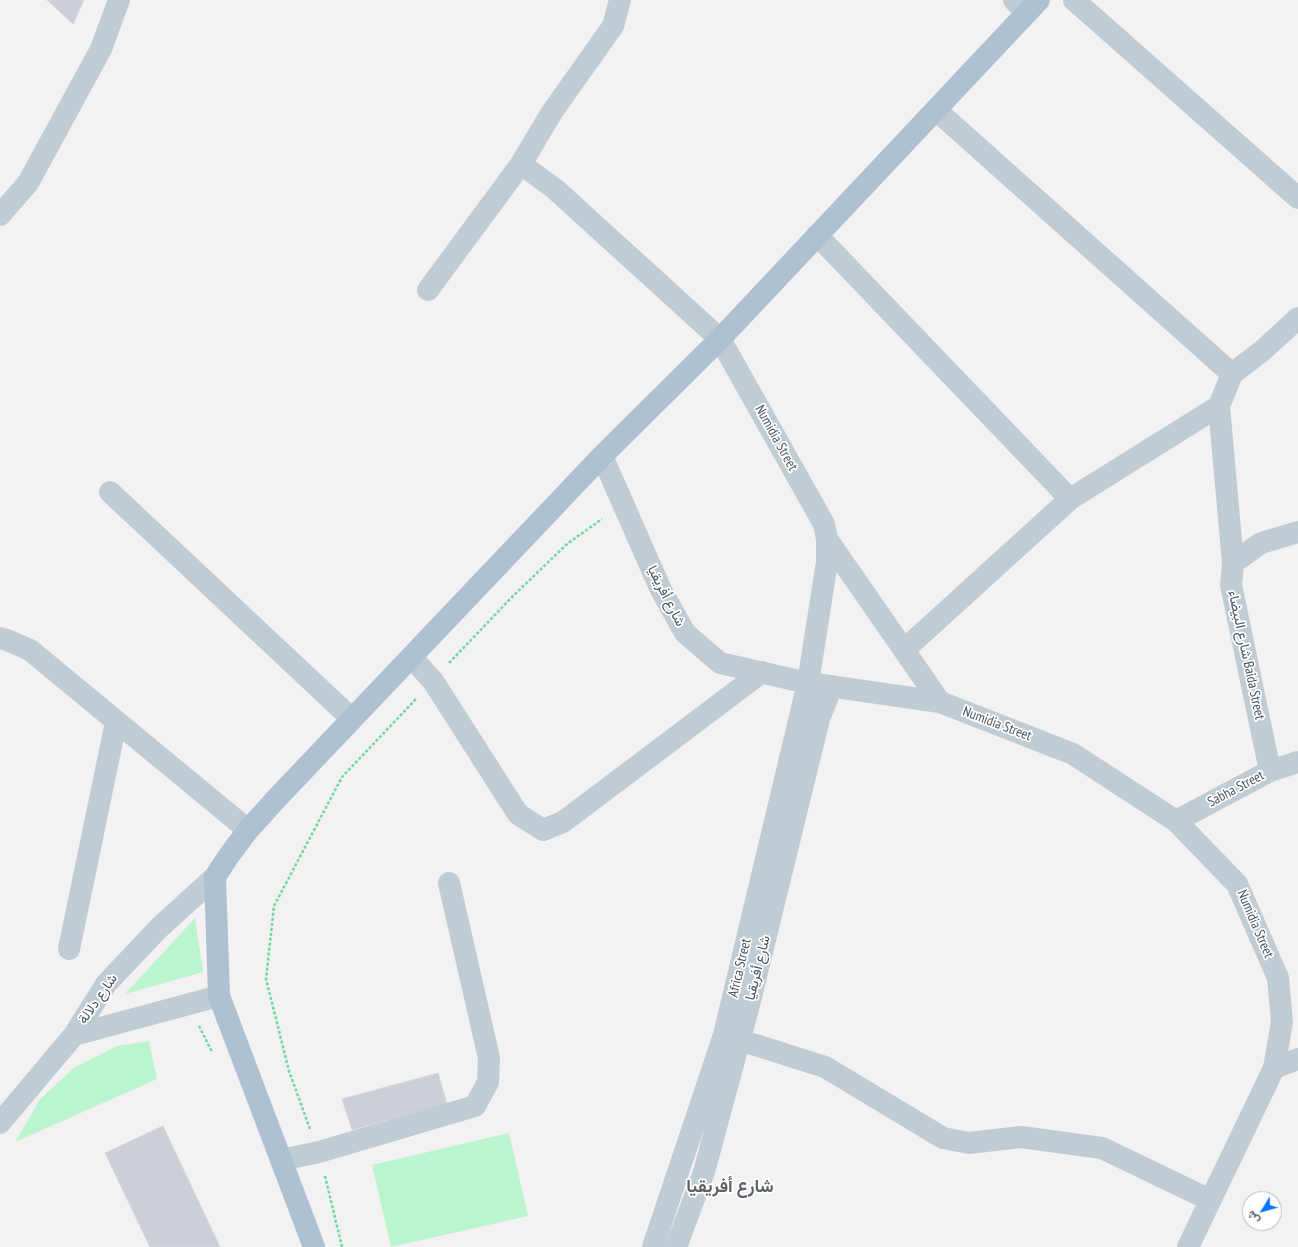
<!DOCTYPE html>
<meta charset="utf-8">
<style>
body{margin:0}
#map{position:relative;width:1298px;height:1247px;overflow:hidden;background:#f3f1f1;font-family:"PT Sans Narrow",Vazirmatn,sans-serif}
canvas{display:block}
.north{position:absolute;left:1242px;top:1191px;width:40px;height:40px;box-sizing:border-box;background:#fff;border:1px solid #b5bbc0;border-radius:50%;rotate:233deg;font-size:11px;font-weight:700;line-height:16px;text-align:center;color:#465561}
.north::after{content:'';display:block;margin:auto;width:14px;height:18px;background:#0374fb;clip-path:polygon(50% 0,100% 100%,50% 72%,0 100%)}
</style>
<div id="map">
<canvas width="1298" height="1247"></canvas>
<div class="north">ش</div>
</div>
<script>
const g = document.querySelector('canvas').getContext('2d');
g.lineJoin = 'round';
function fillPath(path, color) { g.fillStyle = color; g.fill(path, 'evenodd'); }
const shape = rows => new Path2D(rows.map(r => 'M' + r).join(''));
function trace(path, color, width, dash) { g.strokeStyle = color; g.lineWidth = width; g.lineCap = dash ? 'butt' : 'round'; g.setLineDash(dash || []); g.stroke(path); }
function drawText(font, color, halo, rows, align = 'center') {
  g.font = font + ' "PT Sans Narrow",Vazirmatn,sans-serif'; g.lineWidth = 3.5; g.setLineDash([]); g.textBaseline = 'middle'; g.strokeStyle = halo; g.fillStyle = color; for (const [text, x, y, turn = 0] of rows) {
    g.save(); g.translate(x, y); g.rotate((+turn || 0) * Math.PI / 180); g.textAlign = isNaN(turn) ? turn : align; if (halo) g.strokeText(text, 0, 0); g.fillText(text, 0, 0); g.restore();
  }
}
const green = shape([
 [195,918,203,972,125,994],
 [149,1041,157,1079,15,1142,41,1098,75,1067,117,1046],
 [509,1133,528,1216,391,1247,372,1165]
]);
const building = shape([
 [47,0,84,0,73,24,47,0],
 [438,1073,447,1104,352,1130,342,1099,438,1073],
 [163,1126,220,1247,150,1247,105,1153,163,1126]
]);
const path = shape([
 [449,663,512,597,567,544,602,519],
 [199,1026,212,1052],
 [310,1129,289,1071,266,979,274,906,342,777,416,699],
 [325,1176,342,1247]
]);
const minor = shape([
 [1014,0,1026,13],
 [1074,0,1298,198],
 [936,110,1232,374,1262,351,1298,318],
 [521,164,555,189,720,339,824,524,827,539,827,562,808,683,724,1035,653,1247],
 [0,215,28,183,101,49,119,0],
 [817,235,1070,499],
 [428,290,521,164,552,112,613,26,620,0],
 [1232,374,1219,406,1233,563],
 [602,456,661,590,685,633,720,663,808,683,940,702,1073,754,1176,821,1237,884,1278,978,1282,1022,1274,1068,1188,1247],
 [110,492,352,719],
 [827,539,940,702],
 [0,638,7,640,30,650,248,830],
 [904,650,1070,499,1219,406],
 [411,657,433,681,518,814,543,830,563,822,762,672],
 [1270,771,1231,585,1233,563,1261,543,1298,532],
 [1176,821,1270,771,1298,762],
 [69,949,116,722],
 [74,1035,219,996],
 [727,1036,825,1067,943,1138,969,1143,1021,1137,1102,1148,1210,1200],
 [1274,1068,1298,1059],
 [0,1123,74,1035,106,984,159,928,215,877],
 [281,1160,319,1152,475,1106,488,1082,489,1058,449,883],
 [676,1247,704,1172,749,1005,819,719,832,686]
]);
const major = shape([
 [314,1247,219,996,215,877,228,857,248,830,278,797,602,456,720,339,1039,0]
]);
const streetNames = [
 ["Numidia Street",776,438,61],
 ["شارع أفريقيا",666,596,63],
 ["شارع البيضاء Baida Street",1246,655,78],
 ["Numidia Street",997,724,21],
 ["Sabha Street",1236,789,-28],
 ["Numidia Street",1255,924,67],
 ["Africa Street",740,968,-77],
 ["شارع أفريقيا",758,968,-76],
 ["شارع دلالة",98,999,-55]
];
const districtNames = [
 ["شارع أفريقيا",730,1187]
];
fillPath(green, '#bbf5d0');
fillPath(building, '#ccd0d6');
trace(building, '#d4d7dd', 1);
trace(path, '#6ed8a2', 2.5, [3, 2]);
trace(minor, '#c0ccd4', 22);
trace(major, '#adc1d3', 22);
drawText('14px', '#465561', '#fff', streetNames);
drawText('bold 18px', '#5c6167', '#fff', districtNames);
</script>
